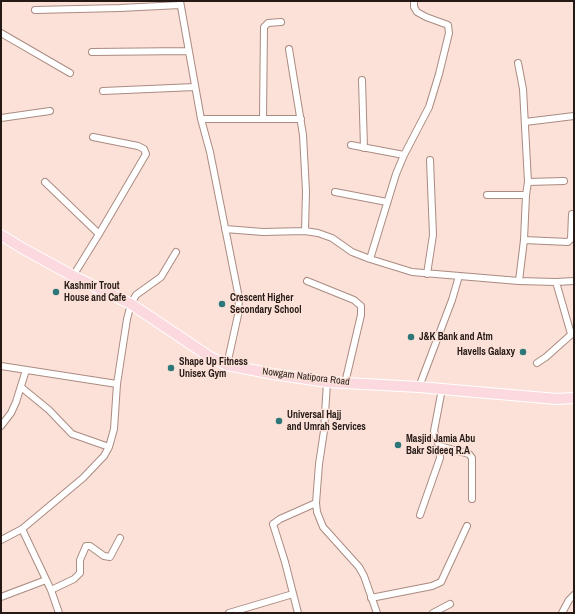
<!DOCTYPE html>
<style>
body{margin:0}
#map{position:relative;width:575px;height:614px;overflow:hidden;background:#fce1d8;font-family:"Archivo Narrow",sans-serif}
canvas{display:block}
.frame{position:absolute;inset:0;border:2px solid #241915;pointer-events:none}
</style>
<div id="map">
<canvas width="575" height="614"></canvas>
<div class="frame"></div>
</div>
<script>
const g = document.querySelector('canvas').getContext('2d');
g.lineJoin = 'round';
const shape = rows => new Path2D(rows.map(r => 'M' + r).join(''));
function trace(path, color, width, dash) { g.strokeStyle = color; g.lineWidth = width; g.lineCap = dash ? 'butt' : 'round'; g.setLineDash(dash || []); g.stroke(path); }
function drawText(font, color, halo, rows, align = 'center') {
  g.font = font + ' "Archivo Narrow",sans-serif'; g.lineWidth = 3; g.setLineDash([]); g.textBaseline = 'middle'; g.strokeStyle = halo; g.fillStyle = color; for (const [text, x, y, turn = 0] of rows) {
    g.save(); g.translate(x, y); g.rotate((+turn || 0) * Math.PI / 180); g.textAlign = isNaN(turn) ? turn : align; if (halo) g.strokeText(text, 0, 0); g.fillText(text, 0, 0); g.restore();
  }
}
const street = shape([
 [180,1,201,119,210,152,239,298,238,315,227,365],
 [35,10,120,8,180,5],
 [1,33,70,73],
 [289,49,303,135,306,191,305,231],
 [92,52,188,51],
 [518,63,523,89,528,182,526,195,524,240,519,281],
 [362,80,364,148],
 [103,91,195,87],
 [1,118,50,111],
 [263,118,264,27,268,23,281,22],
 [201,119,301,119],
 [525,122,574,116],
 [351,145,404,155],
 [45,182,99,234],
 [528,182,564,181],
 [335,192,387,202],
 [487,195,526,195],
 [225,229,263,232,305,231,318,233,332,238,352,252,370,259,412,272,519,281,556,282,574,281],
 [524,240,568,242,571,239,572,214],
 [370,259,396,174,404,155,429,107,439,74,449,33,448,25,426,17,417,12,414,7,414,1],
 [427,274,433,235,430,160],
 [73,276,99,234,146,154,144,149,138,146,93,137],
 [307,281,354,300,361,306,361,315,345,383],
 [556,282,571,334],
 [537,363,546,357,574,332],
 [1,366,117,384],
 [327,382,324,431,319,464,316,503,317,512,323,527,359,567,364,576,377,613],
 [21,387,49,410,72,434,109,447],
 [419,387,452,300,459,276],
 [1,426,11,413,16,402,26,370],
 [439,446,469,454,472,458,472,499],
 [420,515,440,458,439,446,434,431,442,389],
 [22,529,51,590,59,613],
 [1,540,22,529,83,478,104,456,109,447,114,429,117,384,127,319,131,304,136,295,161,277,176,252],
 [51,590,74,579,80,573,80,560,86,546,90,546,104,556,110,557,120,538],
 [1,597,46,580],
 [371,598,432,586,441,582,467,526],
 [229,613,293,594],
 [298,613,285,562,273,524,280,519,316,503],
 [433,613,450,604],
 [562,613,569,600,574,595]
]);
const primary = shape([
 [1,235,22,248,73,276,131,304,210,357,227,365,273,374,327,382,419,387,557,399,574,398]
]);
const markers = [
 [56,292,4,"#2d777b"],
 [222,304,4,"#2d777b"],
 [411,337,4,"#2d777b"],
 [523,352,4,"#2d777b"],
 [171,368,4,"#2d777b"],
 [279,421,4,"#2d777b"],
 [398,445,4,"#2d777b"]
];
const poiNames = [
 ["Kashmir Trout",64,286],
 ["House and Cafe",64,298],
 ["Crescent Higher",230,298],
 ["Secondary School",230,310],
 ["J&K Bank and Atm",419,337],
 ["Havells Galaxy",515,352,"right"],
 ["Shape Up Fitness",179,362],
 ["Unisex Gym",179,374],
 ["Universal Hajj",287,415],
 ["and Umrah Services",287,427],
 ["Masjid Jamia Abu",406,439],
 ["Bakr Sideeq R.A",406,451]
];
const streetNames = [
 ["Nowgam Natipora Road",306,377,7]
];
trace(street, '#aa8b81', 8);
trace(primary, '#fff', 12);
trace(street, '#fff', 6);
trace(primary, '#fbd9df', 10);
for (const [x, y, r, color] of markers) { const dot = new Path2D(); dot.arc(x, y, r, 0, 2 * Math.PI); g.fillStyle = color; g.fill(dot); trace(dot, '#fce1d8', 1.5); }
drawText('bold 10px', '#241915', '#fce1d8', poiNames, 'left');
drawText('10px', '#241915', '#fce1d8', streetNames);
</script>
